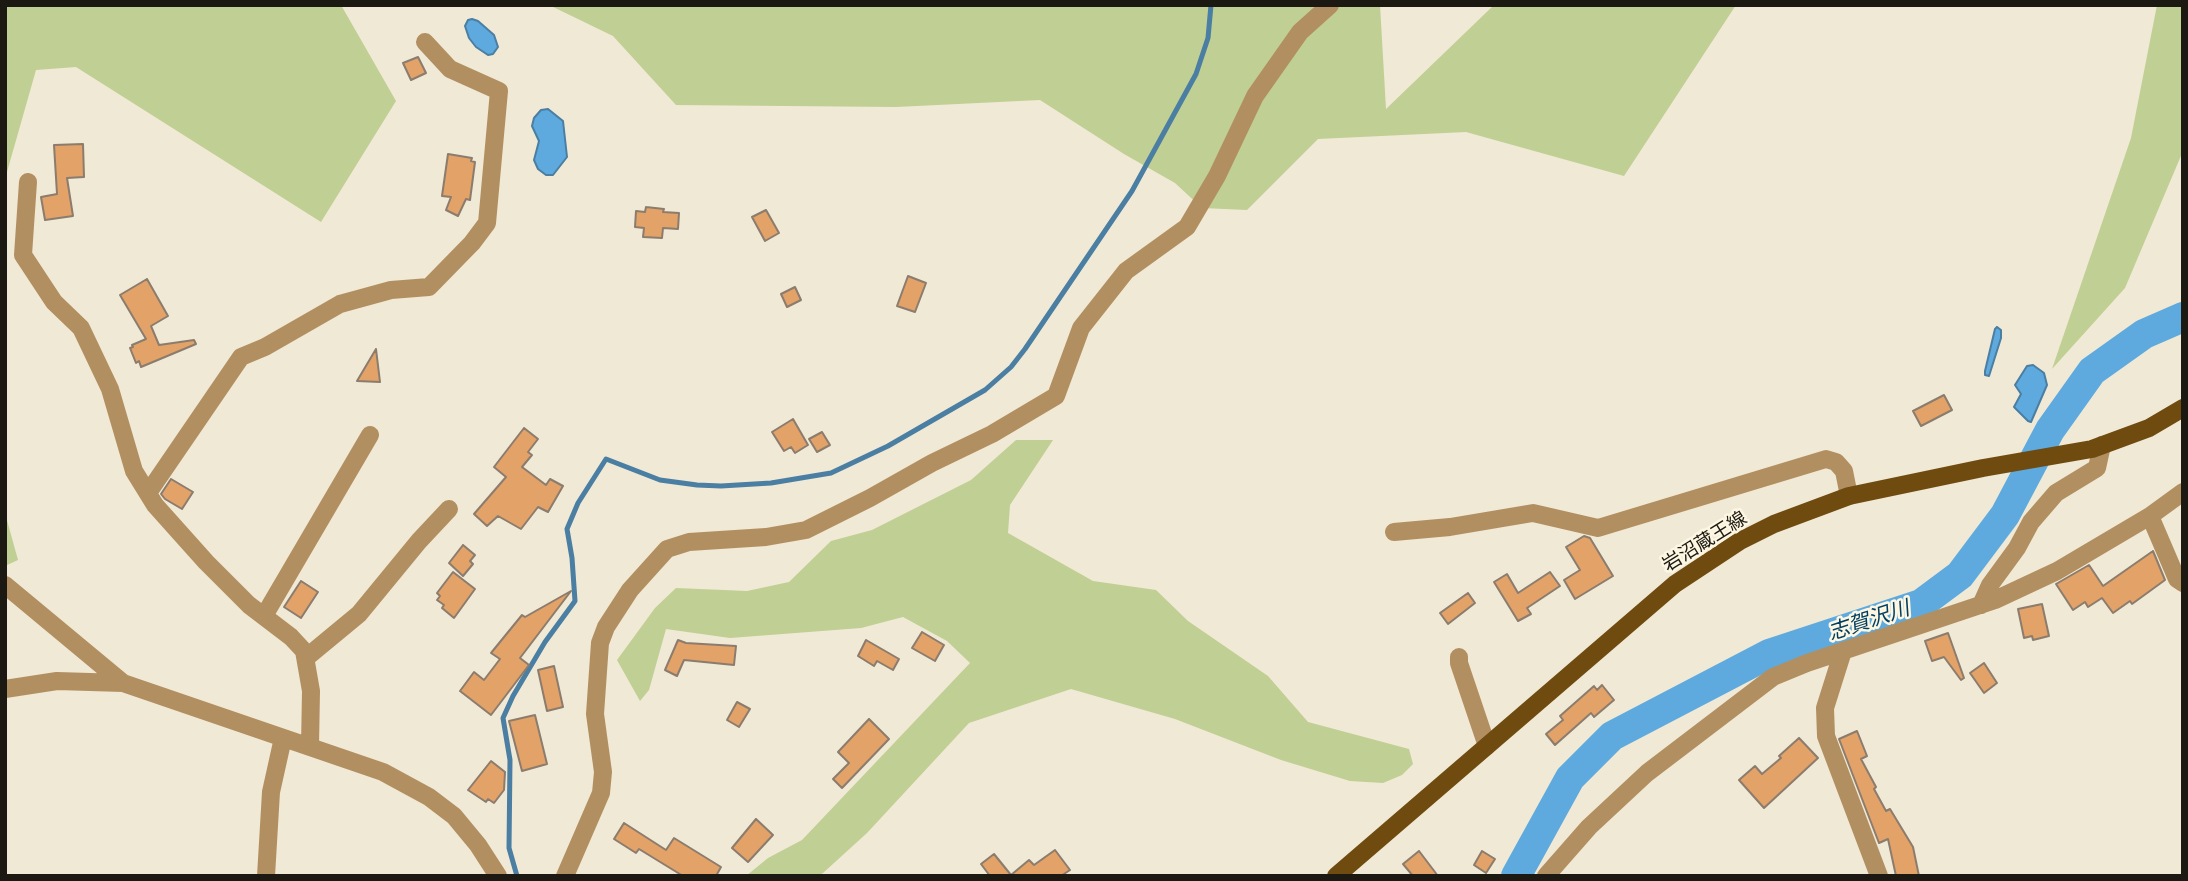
<!DOCTYPE html>
<meta charset="utf-8">
<style>
body{margin:0}
#map{position:relative;width:2188px;height:881px;overflow:hidden;background:#f0e9d5;font-family:Rubik,sans-serif}
canvas{display:block}
.frame{position:absolute;inset:0;border:7px solid #1c1912;pointer-events:none}
</style>
<div id="map">
<canvas width="2188" height="881"></canvas>
<div class="frame"></div>
</div>
<script>
const g = document.querySelector('canvas').getContext('2d');
g.lineJoin = 'round';
function fillPath(path, color) { g.fillStyle = color; g.fill(path, 'evenodd'); }
const shape = rows => new Path2D(rows.map(r => 'M' + r).join(''));
function trace(path, color, width, dash) { g.strokeStyle = color; g.lineWidth = width; g.lineCap = dash ? 'butt' : 'round'; g.setLineDash(dash || []); g.stroke(path); }
function drawText(font, color, halo, rows, align = 'center') {
  g.font = font + ' Rubik,"Noto Sans JP",sans-serif'; g.lineWidth = 5; g.setLineDash([]); g.textBaseline = 'middle'; g.strokeStyle = halo; g.fillStyle = color; for (const [text, x, y, turn = 0] of rows) {
    g.save(); g.translate(x, y); g.rotate((+turn || 0) * Math.PI / 180); g.textAlign = isNaN(turn) ? turn : align; if (halo) g.strokeText(text, 0, 0); g.fillText(text, 0, 0); g.restore();
  }
}
const green = shape([
 [5,5,341,5,396,101,321,222,76,67,36,70,5,179],
 [549,5,1380,5,1386,109,1494,5,1736,5,1624,176,1466,132,1318,139,1247,210,1202,208,1175,183,1124,154,1040,100,896,107,676,105,613,36],
 [2157,5,2183,5,2183,151,2125,288,2052,369,2131,138],
 [1016,440,1053,440,1010,505,1008,533,1093,581,1156,590,1188,621,1268,676,1308,722,1409,749,1413,764,1402,775,1383,783,1350,781,1281,760,1175,719,1071,689,969,723,867,833,823,873,818,876,746,876,768,858,802,840,970,663,947,641,903,617,861,628,730,638,666,629,649,690,640,701,617,660,655,608,676,588,747,591,789,582,831,541,872,530,971,480],
 [5,513,18,560,5,566]
]);
const water = shape([
 [472,19,478,21,494,35,498,47,493,54,488,55,476,47,469,38,465,26,468,20,472,19],
 [548,109,563,121,567,157,553,175,546,175,538,169,534,160,539,141,532,126,534,118,541,110,548,109],
 [1997,327,2001,330,2001,338,1989,376,1985,375,1985,371,1995,329,1997,327],
 [2033,365,2044,373,2047,385,2031,422,2028,421,2014,407,2021,394,2015,385,2027,366,2033,365]
]);
const stream = shape([
 [517,876,509,848,510,760,503,718,513,696,545,642,575,601,572,558,567,529,578,503,606,459,660,480,697,485,721,486,771,483,831,473,888,446,985,390,1011,367,1025,349,1132,191,1196,74,1208,38,1211,5]
]);
const river = shape([
 [1516,876,1570,778,1612,736,1769,654,1921,604,1960,575,2005,515,2050,430,2092,371,2144,334,2183,317]
]);
const building = shape([
 [418,57,426,73,411,80,403,63,418,57],
 [83,144,84,177,67,178,73,216,45,220,41,197,57,194,54,145,83,144],
 [448,154,472,158,471,161,475,162,470,200,466,199,458,216,446,210,451,197,442,196,448,154],
 [646,207,664,209,663,212,679,213,678,229,663,228,662,238,643,237,644,228,635,227,636,211,645,212,646,207],
 [766,210,779,233,765,241,752,217,766,210],
 [908,276,926,283,915,312,897,306,908,276],
 [147,279,168,316,151,326,159,345,194,340,196,344,141,367,139,361,136,363,130,348,133,347,132,345,146,339,120,295,147,279],
 [795,287,801,300,787,307,781,294,795,287],
 [376,349,380,382,357,381,376,349],
 [1944,395,1952,410,1921,426,1913,411,1944,395],
 [793,419,808,445,795,453,791,447,784,451,772,432,793,419],
 [524,428,538,439,528,452,532,455,522,467,546,485,550,479,563,486,548,512,538,507,521,529,498,516,487,526,474,514,506,477,494,467,524,428],
 [822,432,830,445,817,452,809,439,822,432],
 [171,479,193,492,182,509,165,499,161,494,171,479],
 [1584,536,1590,538,1613,576,1575,599,1564,580,1580,570,1566,547,1584,536],
 [463,545,475,555,470,561,473,564,463,576,449,563,463,545],
 [2153,551,2165,580,2132,604,2130,601,2113,613,2102,598,2088,607,2085,602,2073,610,2056,584,2089,565,2103,586,2153,551],
 [453,572,475,589,454,618,442,608,444,605,437,600,440,596,437,593,453,572],
 [1550,572,1560,586,1527,608,1531,614,1518,621,1494,582,1507,574,1518,593,1550,572],
 [301,581,318,592,301,618,284,607,301,581],
 [571,591,520,658,529,665,491,715,460,691,474,672,484,680,500,659,491,653,522,615,525,617,571,591],
 [1468,593,1475,603,1448,624,1440,613,1468,593],
 [2042,604,2049,636,2033,640,2032,636,2024,638,2018,609,2042,604],
 [922,632,944,645,935,661,912,648,922,632],
 [1948,633,1964,678,1961,680,1944,657,1932,661,1925,641,1948,633],
 [678,640,686,643,736,646,734,665,684,660,677,676,665,670,678,640],
 [866,640,899,659,893,670,877,661,874,666,858,656,866,640],
 [1984,663,1997,683,1984,693,1970,673,1984,663],
 [554,666,563,707,547,711,538,670,554,666],
 [1602,685,1614,700,1594,717,1591,713,1555,745,1546,734,1563,720,1560,716,1594,686,1597,690,1602,685],
 [737,702,750,709,739,727,727,720,737,702],
 [535,715,547,764,522,771,509,721,535,715],
 [869,719,889,739,842,788,833,779,849,763,838,752,869,719],
 [1857,731,1867,756,1861,759,1876,787,1874,789,1886,811,1890,809,1913,847,1919,876,1896,876,1888,839,1879,843,1839,739,1857,731],
 [1799,738,1818,758,1764,808,1739,780,1755,766,1762,774,1781,758,1779,756,1799,738],
 [491,761,505,772,504,790,494,803,488,799,486,802,468,790,491,761],
 [756,819,773,835,748,862,732,848,756,819],
 [624,823,666,850,674,838,721,867,716,876,683,876,639,849,636,853,614,839,624,823],
 [1055,850,1070,870,1061,876,990,876,981,864,994,854,1011,875,1029,860,1034,865,1055,850],
 [1419,851,1438,876,1413,876,1403,864,1419,851],
 [1482,851,1495,859,1486,873,1474,865,1482,851]
]);
const minor = shape([
 [28,182,23,255,54,302,81,328,110,389,134,471,155,505,206,562,249,605,291,637,304,651,311,691,310,746],
 [148,493,241,357,265,347,340,304,391,290,429,287,472,243,487,223,499,91,450,69,425,42],
 [2150,516,2177,579,2183,583],
 [1394,532,1450,527,1533,513,1598,528,1826,459,1836,462,1844,471,1849,496],
 [5,585,123,683],
 [1981,605,1990,585,2017,548,2031,522,2056,493,2097,468,2102,445],
 [264,616,370,435],
 [1843,651,1825,708,1826,736,1879,876],
 [307,657,359,614,419,541,449,509],
 [1459,657,1459,663,1487,746],
 [5,689,57,681,123,683,383,772,429,797,454,816,478,845,498,876],
 [266,876,271,792,283,738],
 [565,876,601,793,603,772,595,714,600,643,606,627,630,590,667,549,689,542,766,537,806,530,870,498,932,463,992,434,1056,396,1081,328,1126,271,1187,227,1217,176,1255,96,1300,32,1330,5],
 [1546,876,1589,827,1647,773,1773,677,1807,663,1995,600,2057,571,2150,516,2183,492]
]);
const major = shape([
 [1336,876,1675,584,1740,541,1774,524,1849,496,1983,468,2092,449,2149,428,2183,408]
]);
const streetNames = [
 ["岩沼蔵王線",1705,542,-32]
];
const waterNames = [
 ["志賀沢川",1869,621,-18]
];
fillPath(green, '#c0cf93');
fillPath(water, '#5eaadf');
trace(water, '#4a7ea2', 2);
trace(stream, '#4a7ea2', 5);
trace(river, '#5eaadf', 30);
fillPath(building, '#e3a267');
trace(building, '#8b7c6e', 2);
trace(minor, '#b28f61', 18);
trace(major, '#6f4b10', 18);
drawText('19px', '#1c1912', '#fdf6e2', streetNames);
drawText('italic 21px', '#003e61', '#fdf6e2', waterNames);
</script>
